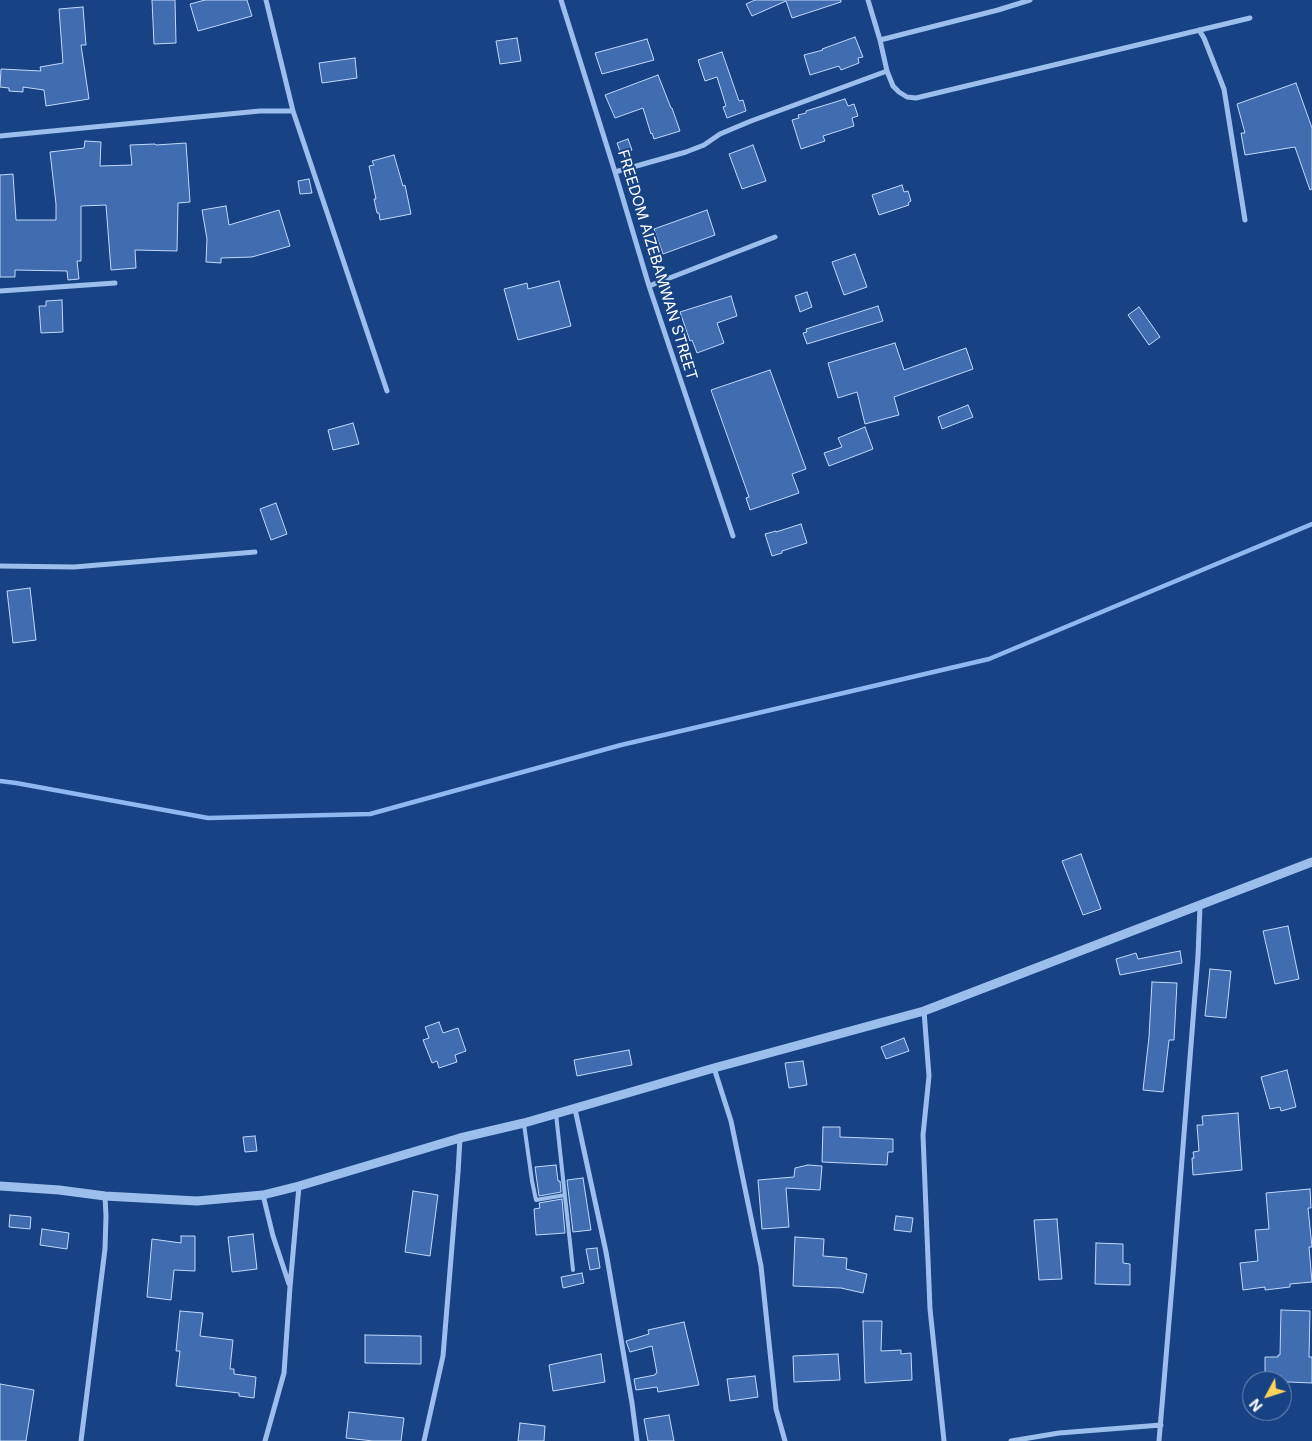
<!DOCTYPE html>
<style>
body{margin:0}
#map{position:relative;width:1312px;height:1441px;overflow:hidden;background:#174385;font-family:Inter,sans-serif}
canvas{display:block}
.north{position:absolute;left:1242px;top:1371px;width:50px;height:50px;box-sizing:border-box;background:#174385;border:1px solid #748eb6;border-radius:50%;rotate:230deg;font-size:14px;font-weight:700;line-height:20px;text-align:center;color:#fff}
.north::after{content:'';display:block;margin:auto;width:18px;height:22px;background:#ffd458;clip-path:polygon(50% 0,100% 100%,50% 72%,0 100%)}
</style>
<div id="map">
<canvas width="1312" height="1441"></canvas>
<div class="north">N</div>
</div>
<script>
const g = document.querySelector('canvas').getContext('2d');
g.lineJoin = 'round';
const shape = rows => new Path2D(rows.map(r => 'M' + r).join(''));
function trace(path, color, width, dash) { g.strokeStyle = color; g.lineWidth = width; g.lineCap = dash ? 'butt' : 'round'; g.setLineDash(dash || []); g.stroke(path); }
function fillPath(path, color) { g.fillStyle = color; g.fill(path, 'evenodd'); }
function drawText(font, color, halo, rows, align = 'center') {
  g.font = font + ' Inter,sans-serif'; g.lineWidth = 4; g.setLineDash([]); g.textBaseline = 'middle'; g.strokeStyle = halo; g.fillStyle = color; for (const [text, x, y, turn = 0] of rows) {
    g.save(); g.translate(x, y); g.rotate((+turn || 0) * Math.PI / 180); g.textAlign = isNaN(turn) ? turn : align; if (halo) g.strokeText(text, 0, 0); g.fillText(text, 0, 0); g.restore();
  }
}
const stream = shape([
 [0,781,16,783,208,818,370,814,621,745,989,659,1312,524]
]);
const building = shape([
 [152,0,175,0,176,43,154,44,152,0],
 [205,0,247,0,252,16,198,31,190,4,205,0],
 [755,0,841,0,841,2,792,18,786,1,752,16,746,4,755,0],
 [83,7,86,45,81,45,89,99,46,106,44,90,23,87,23,92,9,91,9,88,0,87,1,69,41,71,40,67,63,63,59,9,83,7],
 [855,37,863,57,858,58,859,63,841,70,839,66,810,75,804,55,823,50,822,49,855,37],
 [517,38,521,61,500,64,496,41,517,38],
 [647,39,654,60,602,74,595,53,647,39],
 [722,52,739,101,743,100,746,111,727,118,723,107,726,106,717,77,705,81,698,60,722,52],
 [355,58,357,78,322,83,319,63,355,58],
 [658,75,671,108,672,108,680,131,654,139,652,133,651,134,643,108,615,118,605,95,658,75],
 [1296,83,1312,128,1312,189,1310,190,1295,147,1245,155,1241,133,1245,133,1237,104,1296,83],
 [845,99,848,106,854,104,858,116,852,118,854,126,823,136,825,141,801,149,792,120,799,118,798,115,806,113,806,111,845,99],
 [628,139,632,150,621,154,617,143,628,139],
 [85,141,101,142,100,166,132,165,130,145,155,144,156,145,186,143,190,202,178,203,177,251,135,250,136,268,111,270,106,205,81,206,81,261,77,261,79,279,68,280,67,271,15,270,15,277,0,277,0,175,13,174,16,220,56,220,56,204,50,152,84,148,85,141],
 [753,145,766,181,742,189,729,154,753,145],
 [394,155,403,186,405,185,411,214,380,220,379,213,377,213,374,199,376,199,369,166,374,165,372,161,394,155],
 [309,179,312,193,300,194,298,181,309,179],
 [902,185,904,192,908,191,911,201,908,203,909,205,879,215,872,195,902,185],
 [226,206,229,225,279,210,290,246,252,257,221,258,221,263,206,262,207,239,202,210,226,206],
 [707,210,715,235,663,254,654,229,707,210],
 [855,254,867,287,844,295,832,262,855,254],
 [559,281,571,326,518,340,504,289,527,283,528,289,559,281],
 [807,292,812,307,800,312,795,296,807,292],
 [731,296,737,316,717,323,724,343,697,353,692,340,690,341,680,312,731,296],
 [62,300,63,332,41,333,39,306,46,306,46,301,62,300],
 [878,306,883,321,807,344,803,333,807,332,806,329,878,306],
 [1139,307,1160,337,1149,345,1128,315,1139,307],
 [895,343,904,370,966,348,973,369,894,397,899,415,865,424,857,392,838,398,828,363,895,343],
 [770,370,806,469,792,474,799,493,750,510,746,498,749,497,711,390,770,370],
 [968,405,973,417,942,429,938,417,968,405],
 [353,423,359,444,333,450,328,430,353,423],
 [865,427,873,449,829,466,824,453,842,447,838,438,865,427],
 [276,503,287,534,271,540,260,509,276,503],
 [801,524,807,543,782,551,782,553,772,556,765,534,776,531,776,532,801,524],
 [30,588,36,640,13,643,7,591,30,588],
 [1081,854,1101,909,1083,915,1062,861,1081,854],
 [1288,926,1299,979,1275,984,1263,931,1288,926],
 [1180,951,1182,963,1120,975,1116,959,1136,953,1138,959,1180,951],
 [1210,969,1231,971,1226,1018,1205,1016,1210,969],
 [1152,982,1177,983,1174,1040,1169,1040,1163,1092,1143,1090,1149,1037,1152,982],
 [439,1022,443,1033,458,1028,466,1051,455,1055,457,1062,439,1068,437,1061,432,1063,423,1040,429,1038,425,1027,439,1022],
 [904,1038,909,1051,886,1059,881,1047,904,1038],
 [629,1050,632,1065,577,1076,574,1060,629,1050],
 [803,1061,807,1085,789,1088,785,1063,803,1061],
 [1287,1070,1296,1107,1281,1111,1280,1107,1270,1109,1261,1077,1287,1070],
 [1238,1113,1242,1170,1193,1175,1192,1158,1194,1158,1193,1152,1199,1151,1197,1125,1203,1125,1202,1116,1238,1113],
 [823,1127,840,1127,840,1137,893,1139,893,1152,888,1152,887,1165,822,1162,823,1127],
 [255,1136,257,1151,245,1152,243,1137,255,1136],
 [556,1165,558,1181,560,1181,561,1192,539,1196,535,1167,556,1165],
 [808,1165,822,1166,820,1190,786,1188,789,1227,762,1229,758,1180,794,1177,795,1168,808,1165],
 [583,1178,591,1230,573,1232,567,1180,583,1178],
 [1310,1189,1311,1208,1308,1208,1312,1247,1309,1247,1312,1282,1290,1284,1290,1287,1265,1290,1265,1287,1243,1290,1240,1263,1258,1261,1255,1230,1269,1229,1266,1193,1310,1189],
 [413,1191,438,1195,430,1256,405,1252,413,1191],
 [562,1199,565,1233,536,1235,534,1209,540,1208,539,1203,562,1199],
 [10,1215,31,1217,30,1229,9,1227,10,1215],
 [896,1216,913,1218,911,1232,894,1230,896,1216],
 [1057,1219,1062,1279,1039,1280,1034,1220,1057,1219],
 [42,1229,69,1233,67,1249,40,1245,42,1229],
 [253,1234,257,1269,232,1272,228,1237,253,1234],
 [181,1236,195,1236,195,1271,174,1270,171,1300,147,1297,152,1239,181,1243,181,1236],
 [795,1237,824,1239,823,1256,847,1258,846,1269,867,1274,863,1293,841,1288,793,1286,795,1237],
 [1096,1243,1123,1244,1123,1263,1130,1264,1130,1285,1095,1284,1096,1243],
 [597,1248,600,1268,590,1270,586,1249,597,1248],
 [582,1273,584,1283,563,1288,561,1277,582,1273],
 [1281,1310,1310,1311,1309,1357,1312,1357,1312,1383,1265,1381,1265,1357,1278,1357,1278,1355,1280,1355,1281,1310],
 [180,1311,203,1313,200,1336,233,1340,230,1369,234,1369,234,1374,256,1377,254,1398,239,1396,239,1393,176,1386,180,1351,176,1351,180,1311],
 [863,1321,882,1321,881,1351,901,1350,901,1354,911,1353,912,1380,865,1383,863,1321],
 [684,1322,699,1385,658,1392,657,1387,636,1390,634,1379,655,1375,655,1374,657,1373,652,1346,630,1352,626,1341,649,1334,648,1330,684,1322],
 [365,1335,421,1336,421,1364,365,1363,365,1335],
 [601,1354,605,1382,553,1391,549,1365,601,1354],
 [838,1354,840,1380,794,1382,793,1356,838,1354],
 [755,1376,758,1397,730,1401,727,1379,755,1376],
 [0,1384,34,1390,26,1441,0,1441,0,1384],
 [349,1412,404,1418,401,1441,373,1441,346,1438,349,1412],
 [669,1415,674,1441,648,1441,644,1419,669,1415],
 [520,1423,545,1426,544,1441,518,1441,520,1423]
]);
const service = shape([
 [556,1114,573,1270],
 [524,1124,532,1181,536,1200,565,1195]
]);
const minor = shape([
 [266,0,293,111,387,391],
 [561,0,615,172,649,286,733,536],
 [868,0,880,40,887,71,893,86,899,92,907,97,916,98,1250,18],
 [1199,30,1204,38,1224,89,1245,220],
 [880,40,998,10,1030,0],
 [0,136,260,111,293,111],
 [615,172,686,152,704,145,720,134,751,121,887,71],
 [649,286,775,237],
 [0,291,115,283],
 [0,566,74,567,255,552],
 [924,1011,929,1076,923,1135,930,1309,944,1441],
 [714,1068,731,1121,761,1266,776,1409,785,1441],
 [575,1109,606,1252,632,1403,637,1441],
 [263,1195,273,1236,289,1284],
 [81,1441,105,1249,106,1216,105,1196],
 [265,1441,284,1373,290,1287,299,1186],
 [424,1441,443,1356,458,1173,460,1138],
 [1011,1441,1059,1433,1161,1425],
 [1159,1441,1173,1274,1198,956,1200,906]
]);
const tertiary = shape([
 [0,1186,59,1190,105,1196,197,1201,263,1195,299,1186,460,1138,524,1123,714,1068,924,1011,1312,862]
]);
const streetNames = [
 ["FREEDOM AIZEBAMWAN STREET",657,265,73]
];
trace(stream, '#8eb8f0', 4.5);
fillPath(building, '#3f6daf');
trace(building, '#c1d9fa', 1);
trace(service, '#9cbeed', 4);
trace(minor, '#9cbeed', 5);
trace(tertiary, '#9cbeed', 9);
drawText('15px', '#fff', '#174385', streetNames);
</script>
